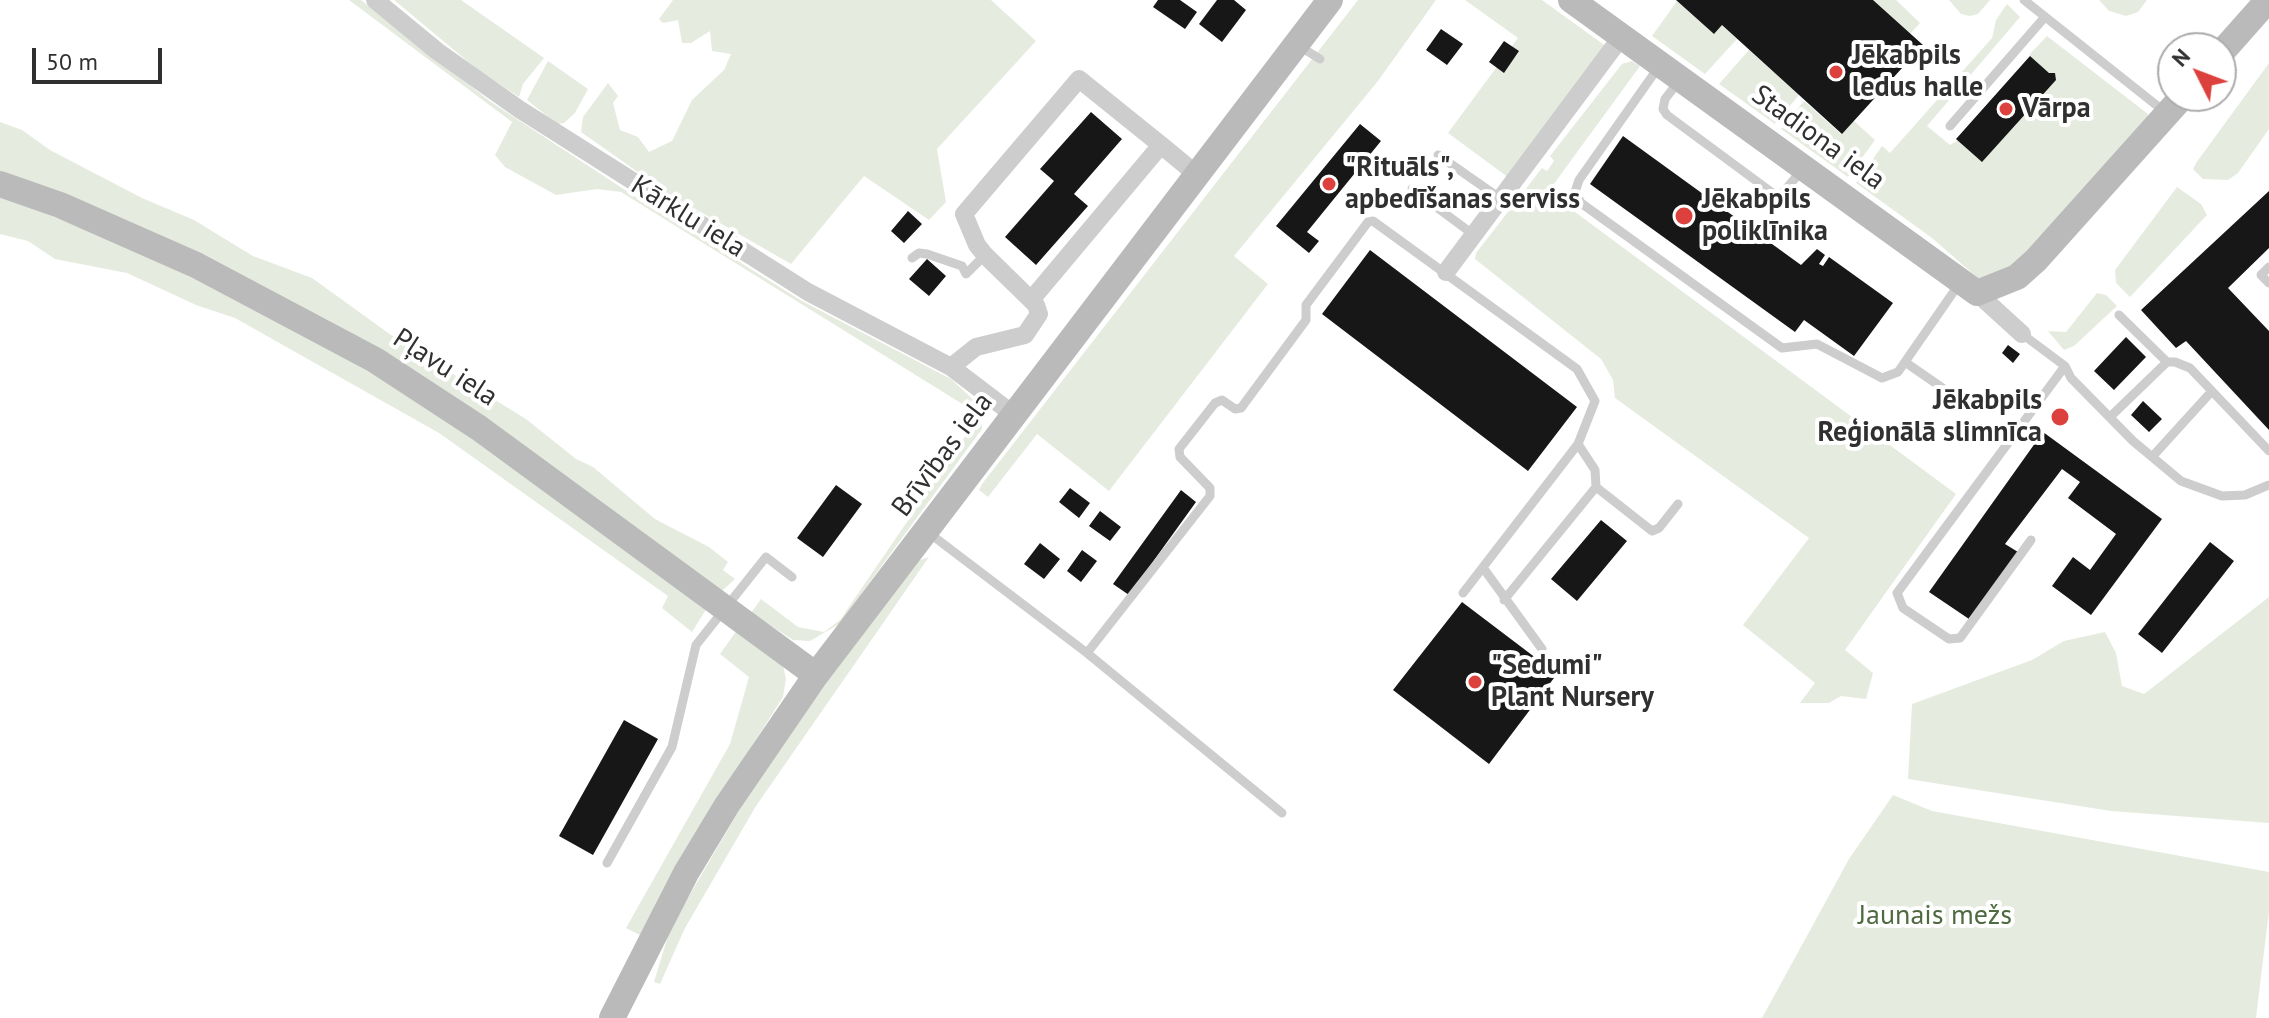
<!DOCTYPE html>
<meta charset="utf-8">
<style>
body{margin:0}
#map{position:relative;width:2269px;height:1018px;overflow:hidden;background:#fff;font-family:"PT Sans",sans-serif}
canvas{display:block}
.north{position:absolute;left:2157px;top:32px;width:80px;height:80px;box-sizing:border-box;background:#fff;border:2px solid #acacac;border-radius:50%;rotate:312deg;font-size:22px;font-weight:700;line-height:32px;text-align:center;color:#303030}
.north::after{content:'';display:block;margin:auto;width:28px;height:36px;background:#dd413d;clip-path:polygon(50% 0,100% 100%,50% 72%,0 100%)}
.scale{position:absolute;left:32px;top:48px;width:130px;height:36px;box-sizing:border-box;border:4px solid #303030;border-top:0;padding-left:10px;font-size:24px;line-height:28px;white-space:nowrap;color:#303030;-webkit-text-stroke:6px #fff;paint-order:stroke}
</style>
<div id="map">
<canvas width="2269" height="1018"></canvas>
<div class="north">N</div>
<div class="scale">50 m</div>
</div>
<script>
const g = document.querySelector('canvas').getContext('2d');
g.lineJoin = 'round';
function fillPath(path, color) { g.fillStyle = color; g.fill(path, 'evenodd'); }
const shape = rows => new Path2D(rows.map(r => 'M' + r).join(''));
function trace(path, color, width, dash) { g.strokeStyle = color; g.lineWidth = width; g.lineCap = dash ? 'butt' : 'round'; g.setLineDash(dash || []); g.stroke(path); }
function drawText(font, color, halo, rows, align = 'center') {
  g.font = font + ' "PT Sans",sans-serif'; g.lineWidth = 8; g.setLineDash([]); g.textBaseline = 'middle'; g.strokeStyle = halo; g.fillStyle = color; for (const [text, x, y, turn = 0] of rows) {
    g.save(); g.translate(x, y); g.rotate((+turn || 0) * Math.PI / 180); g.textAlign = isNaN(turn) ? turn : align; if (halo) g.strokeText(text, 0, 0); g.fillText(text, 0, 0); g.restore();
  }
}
const green = shape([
 [349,0,361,0,491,102,648,205,802,301,951,379,980,406,982,429,839,624,810,641,793,640,751,613,761,599,798,627,824,632,840,620,980,415,621,192,597,189,556,195,505,167,495,155,512,122],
 [394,0,461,0,544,58,523,84,519,97,478,70],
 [673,0,991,0,1036,41,937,149,946,202,929,220,864,176,791,264,666,192,581,132,583,117,608,83,618,96,613,103,620,130,638,137,649,152,672,141,692,100,724,70,731,54,712,51,710,31,691,43,682,43,678,20,663,23,659,19],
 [1358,0,1436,0,1378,81,1234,256,1268,284,1109,491,1037,434,988,497,979,490,982,484],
 [1465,0,1542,0,1607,47,1509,178,1448,133,1518,38],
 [1873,0,1896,0,1920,23,1910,34],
 [1949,0,1990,0,1978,14,1970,16,1961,14],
 [2099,0,2147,0,2138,12,2126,16,2109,11],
 [1677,1,1714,34,1722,25,1737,39,1705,74,1652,36],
 [2007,4,2020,17,1927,126,1950,145,2056,80,2055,73,2049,73,2029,55,2047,36,2148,114,2148,120,2012,270,1980,280,1932,238,1856,183,1882,146,1890,153,1992,38,1996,20],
 [1749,50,1799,95,1775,124,1719,84],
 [548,61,588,89,575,113,564,123,557,124,527,100],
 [1632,61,1640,66,1548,192,1956,494,1845,650,1873,673,1866,699,1841,696,1829,703,1800,703,1815,683,1743,625,1809,538,1615,398,1613,380,1601,359,1475,259,1476,253,1542,168,1547,171,1554,161,1550,156,1622,64],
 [2269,63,2269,129,2238,173,2228,180,2203,179,2193,169,2196,163],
 [1804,101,1841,134,1854,121,1875,140,1848,177,1781,129],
 [0,122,22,130,50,150,142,198,194,220,253,256,312,278,398,340,526,419,576,459,593,467,655,519,709,547,728,562,723,570,735,579,722,591,522,448,0,174],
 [2177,187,2201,204,2207,215,2130,297,2116,283,2115,270],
 [0,194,185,272,384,375,707,608,692,632,662,608,668,596,439,433,235,318,196,305,127,273,55,259,28,241,0,234],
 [2097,293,2106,295,2117,306,2074,346,2064,350,2048,331,2066,332],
 [929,557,756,806,685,928,660,984,654,982,667,939,682,908,752,788,841,661,920,560],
 [2269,597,2269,823,2111,811,1908,779,1912,704,2032,660,2064,641,2105,632,2116,653,2122,686,2144,694],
 [737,630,783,665,786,679,783,697,690,843,640,935,626,928,730,744,749,677,720,654],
 [1893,795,1932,811,2269,872,2269,911,2256,1018,1762,1018,1849,859]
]);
const building = shape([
 [1158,0,1180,0,1197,12,1185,29,1153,7],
 [1217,0,1234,0,1246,10,1222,42,1199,24],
 [1676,0,1873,0,1923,45,1842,134,1722,25,1714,34],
 [1441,29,1463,44,1447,65,1426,50],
 [1504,41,1519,51,1504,73,1489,62],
 [2030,56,2049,73,2055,73,2056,80,1982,162,1956,139],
 [1091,112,1122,139,1074,194,1088,206,1036,265,1005,237,1054,181,1040,169],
 [1360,124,1381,141,1307,232,1319,241,1309,253,1276,226],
 [1623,136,1801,265,1817,249,1825,255,1819,264,1823,266,1829,257,1893,303,1854,356,1804,320,1795,332,1590,184],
 [2269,191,2269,248,2228,288,2269,331,2269,430,2186,341,2176,348,2141,310],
 [908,211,922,224,904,243,891,231],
 [1370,250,1577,407,1528,471,1322,314],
 [927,259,946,276,929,296,909,279],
 [2126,337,2146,357,2114,390,2094,371],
 [2008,345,2020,354,2013,363,2002,353],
 [2143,401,2162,419,2149,432,2131,415],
 [2043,432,2162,519,2091,615,2052,586,2073,557,2090,570,2116,534,2068,498,2080,482,2062,469,2005,544,2018,552,1969,619,1929,592],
 [836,485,862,504,823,557,797,538],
 [1070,488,1090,503,1079,518,1059,502],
 [1181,490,1196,502,1129,595,1113,584],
 [1100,511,1121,527,1110,541,1089,526],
 [1601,520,1627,541,1577,601,1551,579],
 [2210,542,2234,561,2162,653,2138,634],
 [1040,543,1060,559,1044,579,1024,564],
 [1082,550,1097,561,1081,582,1067,571],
 [1462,602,1557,674,1489,764,1393,690],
 [624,720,658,739,593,855,559,836]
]);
const lane = shape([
 [2024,0,2165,112],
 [1299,46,1320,59],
 [1660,65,1579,180,1575,192,1581,203,1782,348,1817,344,1882,378,1898,372,1959,284],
 [1679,81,1665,99,1663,109,1667,115,1774,194,1781,195,1802,170],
 [1950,126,2044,18],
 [1438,155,1501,199],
 [1412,189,1474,235],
 [912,258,919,253,927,254,962,266,966,274,985,255],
 [2269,267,2261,275,2269,283],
 [2119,315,2167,362],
 [2022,334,2065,366,2071,378,2133,441,2181,481,2222,496,2245,495,2269,485],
 [1905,362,1967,405],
 [2110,417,2167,362,2175,362,2190,368,2269,451],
 [2152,457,2212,391],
 [1596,487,1652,531,1659,528,1678,504],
 [929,533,1087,653,1210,496,1210,488,1180,457,1179,449,1215,403,1222,400,1235,409,1241,408,1306,320,1306,305,1368,222,1373,221,1577,369,1595,401,1578,444,1595,470,1596,487,1504,600],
 [2031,540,1960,638,1949,639,1903,608,1897,593,2065,366],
 [1484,569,1542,649],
 [1463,593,1578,444],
 [1087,653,1282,813],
 [607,863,672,747,696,645,766,557,792,577]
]);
const street = shape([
 [375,0,437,51,519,109,808,292,951,367,1014,415],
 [1161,145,1196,174],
 [1446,272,1622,36],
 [1977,293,2022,334],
 [951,367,976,347,1025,335,1039,314,1036,305,1031,300,985,255,977,245,964,214,1079,79,1161,145,1031,300]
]);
const secondary = shape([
 [1571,0,1977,293,2017,277,2036,260,2183,96],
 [2221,53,2268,0],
 [0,184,60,205,196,265,375,360,479,428,816,675],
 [612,1018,686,873,727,805,816,675,1330,0]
]);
const markers = [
 [1836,72,8,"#dd413d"],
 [2006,109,8,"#dd413d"],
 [1329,184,8,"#dd413d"],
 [1684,216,10,"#dd413d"],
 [2060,417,10,"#dd413d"],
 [1475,682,8,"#dd413d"]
];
const poiNames = [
 ["Jēkabpils",1852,56],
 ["ledus halle",1852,88],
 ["Vārpa",2022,109],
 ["\"Rituāls\",",1345,168],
 ["apbedīšanas serviss",1345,200],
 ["Jēkabpils",1702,200],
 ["poliklīnika",1702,232],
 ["Jēkabpils",2042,401,"right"],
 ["Reģionālā slimnīca",2042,433,"right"],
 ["\"Sedumi\"",1491,666],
 ["Plant Nursery",1491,698]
];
const streetNames = [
 ["Stadiona iela",1818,138,36],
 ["Kārklu iela",688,217,32],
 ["Pļavu iela",445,368,33],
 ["Brīvības iela",943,455,-53]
];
const parkNames = [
 ["Jaunais mežs",1935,916]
];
fillPath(green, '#e5ecdf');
fillPath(building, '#171717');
trace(lane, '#cdcdcd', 9);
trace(street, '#cdcdcd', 18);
trace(secondary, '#bababa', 26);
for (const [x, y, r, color] of markers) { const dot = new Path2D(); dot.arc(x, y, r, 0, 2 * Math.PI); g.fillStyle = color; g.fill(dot); trace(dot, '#fff', 3); }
drawText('bold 28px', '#303030', '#fff', poiNames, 'left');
drawText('28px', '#303030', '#fff', streetNames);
drawText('28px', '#4f6a40', '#fff', parkNames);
</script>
